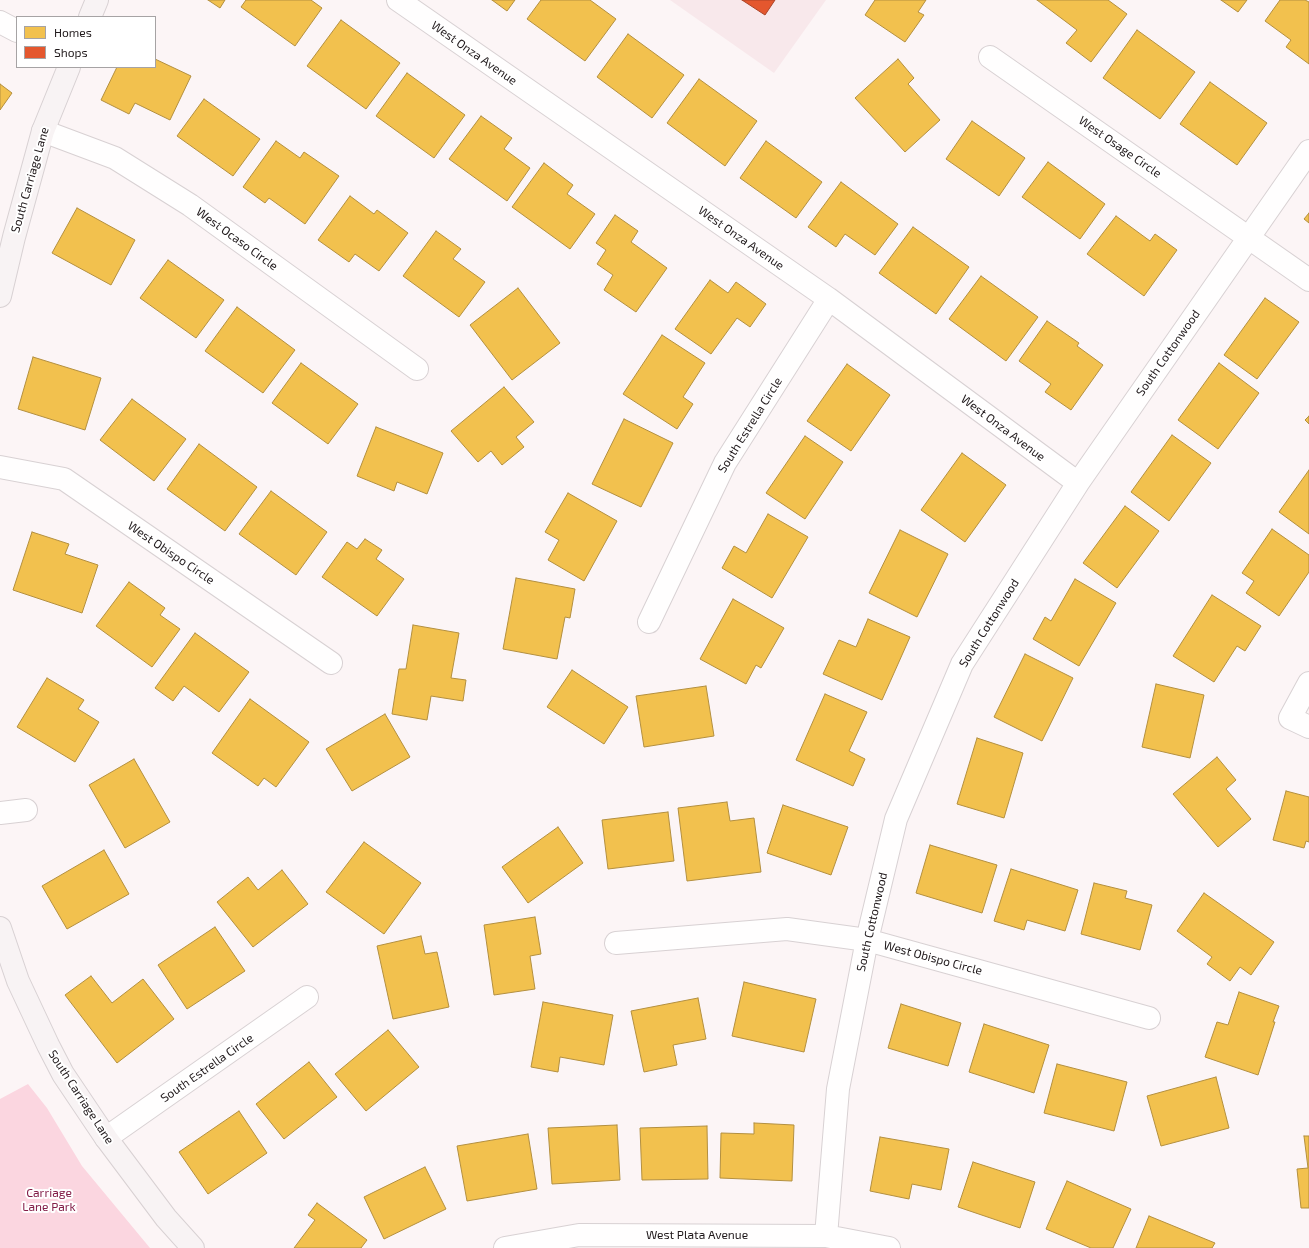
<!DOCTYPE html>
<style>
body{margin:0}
#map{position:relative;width:1309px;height:1248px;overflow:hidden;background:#fcf5f6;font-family:"Exo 2",sans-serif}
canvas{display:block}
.legend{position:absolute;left:16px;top:16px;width:140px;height:52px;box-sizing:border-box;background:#fff;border:1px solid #a6a3a4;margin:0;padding:5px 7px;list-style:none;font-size:12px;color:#211a1c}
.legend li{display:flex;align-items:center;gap:8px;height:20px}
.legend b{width:20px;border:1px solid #a6a3a4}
</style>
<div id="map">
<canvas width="1309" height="1248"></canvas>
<ul class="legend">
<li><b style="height:11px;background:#f2c14e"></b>Homes</li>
<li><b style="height:11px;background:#e4572e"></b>Shops</li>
</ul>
</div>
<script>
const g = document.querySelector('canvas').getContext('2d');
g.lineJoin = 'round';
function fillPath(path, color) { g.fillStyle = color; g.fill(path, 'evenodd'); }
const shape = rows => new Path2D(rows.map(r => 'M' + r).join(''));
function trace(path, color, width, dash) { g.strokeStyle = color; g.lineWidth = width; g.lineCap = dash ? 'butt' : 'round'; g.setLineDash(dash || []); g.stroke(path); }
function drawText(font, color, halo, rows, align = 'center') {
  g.font = font + ' "Exo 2",sans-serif'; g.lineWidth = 4; g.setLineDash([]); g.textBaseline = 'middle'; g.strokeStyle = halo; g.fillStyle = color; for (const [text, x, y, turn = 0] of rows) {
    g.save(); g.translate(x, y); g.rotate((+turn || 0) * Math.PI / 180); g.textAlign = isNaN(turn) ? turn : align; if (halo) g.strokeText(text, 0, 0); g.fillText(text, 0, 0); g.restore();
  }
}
const built = shape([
 [670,0,826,0,774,73]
]);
const green = shape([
 [28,1084,47,1108,82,1166,150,1248,0,1248,0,1099]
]);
const homes = shape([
 [208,0,225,0,220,8,208,0],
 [246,0,311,0,322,8,295,46,241,7,246,0],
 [492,0,515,0,507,11,492,0],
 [541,0,590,0,616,19,585,61,527,19,541,0],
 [875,0,926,0,918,12,924,15,905,42,865,15,875,0],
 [1037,0,1108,0,1127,14,1091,62,1066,43,1077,30,1037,0],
 [1221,0,1247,0,1238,12,1221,0],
 [1280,0,1305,0,1309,2,1309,64,1286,47,1291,40,1265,21,1280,0],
 [341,20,400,63,366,109,307,66,341,20],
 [1137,30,1195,72,1160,119,1103,78,1137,30],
 [628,34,684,75,652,118,597,77,628,34],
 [155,59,191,76,170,120,135,103,129,114,101,100,117,67,155,67,155,59],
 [898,59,914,78,908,84,940,120,905,152,855,98,898,59],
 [407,73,465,115,434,158,376,116,407,73],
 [699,79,757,121,725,166,667,123,699,79],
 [1210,82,1267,123,1237,165,1180,124,1210,82],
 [0,84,12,93,0,110,0,84],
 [204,99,260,139,233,176,177,136,204,99],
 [481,116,512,138,504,149,530,168,507,201,449,159,481,116],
 [972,121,1025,158,999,196,946,159,972,121],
 [276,141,300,158,304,152,339,176,305,224,269,198,265,203,243,187,276,141],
 [766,141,822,182,796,218,740,178,766,141],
 [1048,162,1105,204,1080,239,1022,197,1048,162],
 [544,163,573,185,567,194,595,214,570,249,512,207,544,163],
 [841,182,898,224,875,255,845,234,836,247,808,227,841,182],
 [350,196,374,214,377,210,408,233,379,271,355,254,349,262,318,240,350,196],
 [77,208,135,240,111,285,52,253,77,208],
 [1309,213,1309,223,1304,219,1309,213],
 [615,215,638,231,631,242,667,268,636,312,604,290,613,275,597,264,606,250,596,243,615,215],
 [1116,216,1150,241,1155,234,1177,250,1144,296,1087,254,1116,216],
 [913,227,969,267,936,314,879,273,913,227],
 [436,231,461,249,453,259,485,282,459,317,403,276,436,231],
 [168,260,224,300,196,338,140,298,168,260],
 [981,276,1038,317,1006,361,949,319,981,276],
 [710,280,728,293,736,282,766,304,750,327,737,318,711,354,675,329,710,280],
 [518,288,560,343,512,380,470,325,518,288],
 [1265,298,1299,322,1257,379,1224,355,1265,298],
 [237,307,295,350,263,393,205,351,237,307],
 [1047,321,1079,343,1077,346,1103,365,1071,410,1045,392,1051,384,1019,361,1047,321],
 [662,335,705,363,683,397,693,404,677,429,623,394,662,335],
 [33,357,101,378,85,430,18,409,33,357],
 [301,363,358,404,328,444,272,403,301,363],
 [1219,363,1259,393,1218,449,1178,420,1219,363],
 [847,364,890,395,851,451,807,421,847,364],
 [504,387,534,422,516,437,524,447,502,465,491,451,478,462,451,431,504,387],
 [132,399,186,439,154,481,100,440,132,399],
 [1309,416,1309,424,1305,420,1309,416],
 [624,419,673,443,641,507,592,484,624,419],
 [376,427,443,453,427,494,397,482,394,491,357,476,376,427],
 [1172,435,1211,463,1169,521,1131,492,1172,435],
 [805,436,843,462,805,519,766,493,805,436],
 [199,444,257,487,225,531,167,489,199,444],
 [962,453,1006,485,965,542,921,510,962,453],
 [1309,470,1309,534,1279,512,1309,470],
 [271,491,327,532,296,575,239,534,271,491],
 [568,493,617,521,584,581,548,560,559,540,545,532,568,493],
 [1125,506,1159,531,1117,588,1083,563,1125,506],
 [768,514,808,537,772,598,722,568,734,546,746,553,768,514],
 [1272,529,1309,555,1309,572,1279,616,1246,593,1254,581,1242,573,1272,529],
 [900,530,948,554,917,617,869,593,900,530],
 [32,532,69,544,65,554,98,565,82,613,13,590,32,532],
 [365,539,382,550,376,559,404,579,377,616,322,577,347,542,357,549,365,539],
 [516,578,575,589,570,618,565,617,557,659,503,649,516,578],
 [1075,579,1116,603,1079,666,1033,639,1045,617,1051,621,1075,579],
 [129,582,165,608,160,615,180,629,152,667,96,626,129,582],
 [1212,595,1261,626,1245,651,1237,646,1214,682,1173,656,1212,595],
 [733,599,784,628,761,668,756,665,746,684,700,659,733,599],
 [868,619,910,637,882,700,823,674,839,640,856,647,868,619],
 [413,625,459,633,451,678,466,680,463,701,431,696,427,720,392,714,399,669,406,669,413,625],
 [195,633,249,672,219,712,184,686,173,701,155,688,195,633],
 [1025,654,1073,678,1042,741,994,717,1025,654],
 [572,670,628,707,604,744,547,707,572,670],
 [47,678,84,700,78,709,99,722,75,762,17,727,47,678],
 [1156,684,1204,695,1190,758,1142,747,1156,684],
 [706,686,714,736,644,747,636,696,706,686],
 [825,694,867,712,849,751,865,759,853,786,796,760,825,694],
 [250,699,309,742,276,787,264,778,258,786,212,753,250,699],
 [385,714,410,757,352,791,326,749,385,714],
 [977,738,1023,753,1004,818,957,804,977,738],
 [1217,757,1236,780,1226,789,1251,819,1218,847,1173,794,1217,757],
 [134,759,170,822,125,848,89,785,134,759],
 [1286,791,1309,797,1309,842,1306,841,1304,848,1273,840,1286,791],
 [727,802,730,821,754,818,761,872,687,881,678,808,727,802],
 [783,805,848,827,831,875,767,853,783,805],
 [668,812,674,861,608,869,602,820,668,812],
 [558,827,583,863,528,903,502,867,558,827],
 [364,842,421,883,384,934,326,892,364,842],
 [930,845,997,865,982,913,916,893,930,845],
 [104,850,129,894,67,929,42,886,104,850],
 [1011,869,1078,890,1065,931,1027,920,1024,930,994,921,1011,869],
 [282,870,308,904,253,947,217,902,248,877,258,890,282,870],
 [1094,883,1127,891,1125,898,1152,905,1140,950,1081,934,1094,883],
 [1204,893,1274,942,1251,975,1240,967,1230,981,1207,964,1212,957,1177,931,1204,893],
 [535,917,541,954,530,956,535,989,494,995,484,925,535,917],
 [215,927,245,971,187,1009,158,965,215,927],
 [421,936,425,954,437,952,449,1007,393,1019,377,946,421,936],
 [91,976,112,1003,143,979,174,1019,117,1063,65,995,91,976],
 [744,982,816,999,804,1052,732,1036,744,982],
 [1239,992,1279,1006,1273,1022,1275,1022,1258,1075,1205,1057,1217,1022,1228,1025,1239,992],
 [698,998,706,1039,673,1045,677,1065,644,1072,631,1011,698,998],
 [543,1002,613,1015,604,1065,560,1057,558,1072,531,1067,543,1002],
 [901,1004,961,1023,948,1066,888,1048,901,1004],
 [984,1024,1049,1045,1034,1093,969,1072,984,1024],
 [388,1030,419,1067,366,1111,335,1074,388,1030],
 [309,1062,337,1097,284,1139,256,1104,309,1062],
 [1057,1064,1127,1082,1114,1131,1044,1113,1057,1064],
 [1216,1077,1229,1128,1161,1146,1147,1096,1216,1077],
 [239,1111,267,1153,208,1194,179,1152,239,1111],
 [754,1123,794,1125,792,1181,720,1178,721,1133,754,1134,754,1123],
 [617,1125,620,1180,552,1184,548,1128,617,1125],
 [707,1126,708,1179,642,1180,640,1128,707,1126],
 [528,1134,537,1189,467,1201,457,1146,528,1134],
 [1304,1136,1309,1136,1309,1208,1301,1208,1297,1169,1308,1168,1304,1136],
 [880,1137,949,1149,941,1190,912,1184,909,1199,870,1191,880,1137],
 [973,1162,1035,1182,1020,1228,958,1207,973,1162],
 [425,1167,446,1209,384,1239,364,1197,425,1167],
 [1067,1181,1131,1209,1113,1248,1091,1248,1046,1229,1067,1181],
 [317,1203,367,1240,361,1248,294,1248,315,1220,308,1215,317,1203],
 [1149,1216,1215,1243,1212,1248,1136,1248,1149,1216]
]);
const shops = shape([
 [742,0,775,0,765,15,742,0]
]);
const street = shape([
 [398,0,829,299,1078,483],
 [0,22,17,31],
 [990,57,1309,280],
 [43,131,115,158,190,205,417,369],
 [0,467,64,479,331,663],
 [649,622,725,463,829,299],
 [1309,683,1290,718,1309,727],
 [0,813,26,810],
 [616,943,787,929,867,940,1149,1018],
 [106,1138,307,997],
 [826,1236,838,1089,867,940,896,819,962,664,1078,483,1309,151],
 [505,1248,579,1235,826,1236,889,1248]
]);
const secondary = shape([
 [90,17,97,0],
 [0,296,14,237,43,131,69,67],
 [0,928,18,981,48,1045,63,1074,106,1138,166,1218,193,1248]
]);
const streetNames = [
 ["West Onza Avenue",474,53,35],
 ["West Osage Circle",1120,147,35],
 ["South Carriage Lane",30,180,-74],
 ["West Onza Avenue",741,238,35],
 ["West Ocaso Circle",237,239,36],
 ["South Cottonwood",1168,353,-55],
 ["South Estrella Circle",750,425,-58],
 ["West Onza Avenue",1003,428,37],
 ["West Obispo Circle",171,553,34],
 ["South Cottonwood",989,623,-58],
 ["South Cottonwood",872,922,-77],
 ["West Obispo Circle",933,958,15],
 ["South Estrella Circle",207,1068,-35],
 ["South Carriage Lane",81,1097,57],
 ["West Plata Avenue",697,1235]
];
const parkNames = [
 ["Carriage",49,1193],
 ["Lane Park",49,1207]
];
fillPath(built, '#f8e8eb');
fillPath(green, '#fbd6e0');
fillPath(homes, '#f2c14e');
trace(homes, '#b38f3f', 1);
fillPath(shops, '#e4572e');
trace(shops, '#aa4529', 1);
trace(street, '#d8d1d3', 24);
trace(secondary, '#d8d1d3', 24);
trace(street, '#fffefe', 22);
trace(secondary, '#f8f3f4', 22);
drawText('12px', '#211a1c', '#fff', streetNames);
drawText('12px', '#831f49', '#fff', parkNames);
</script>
